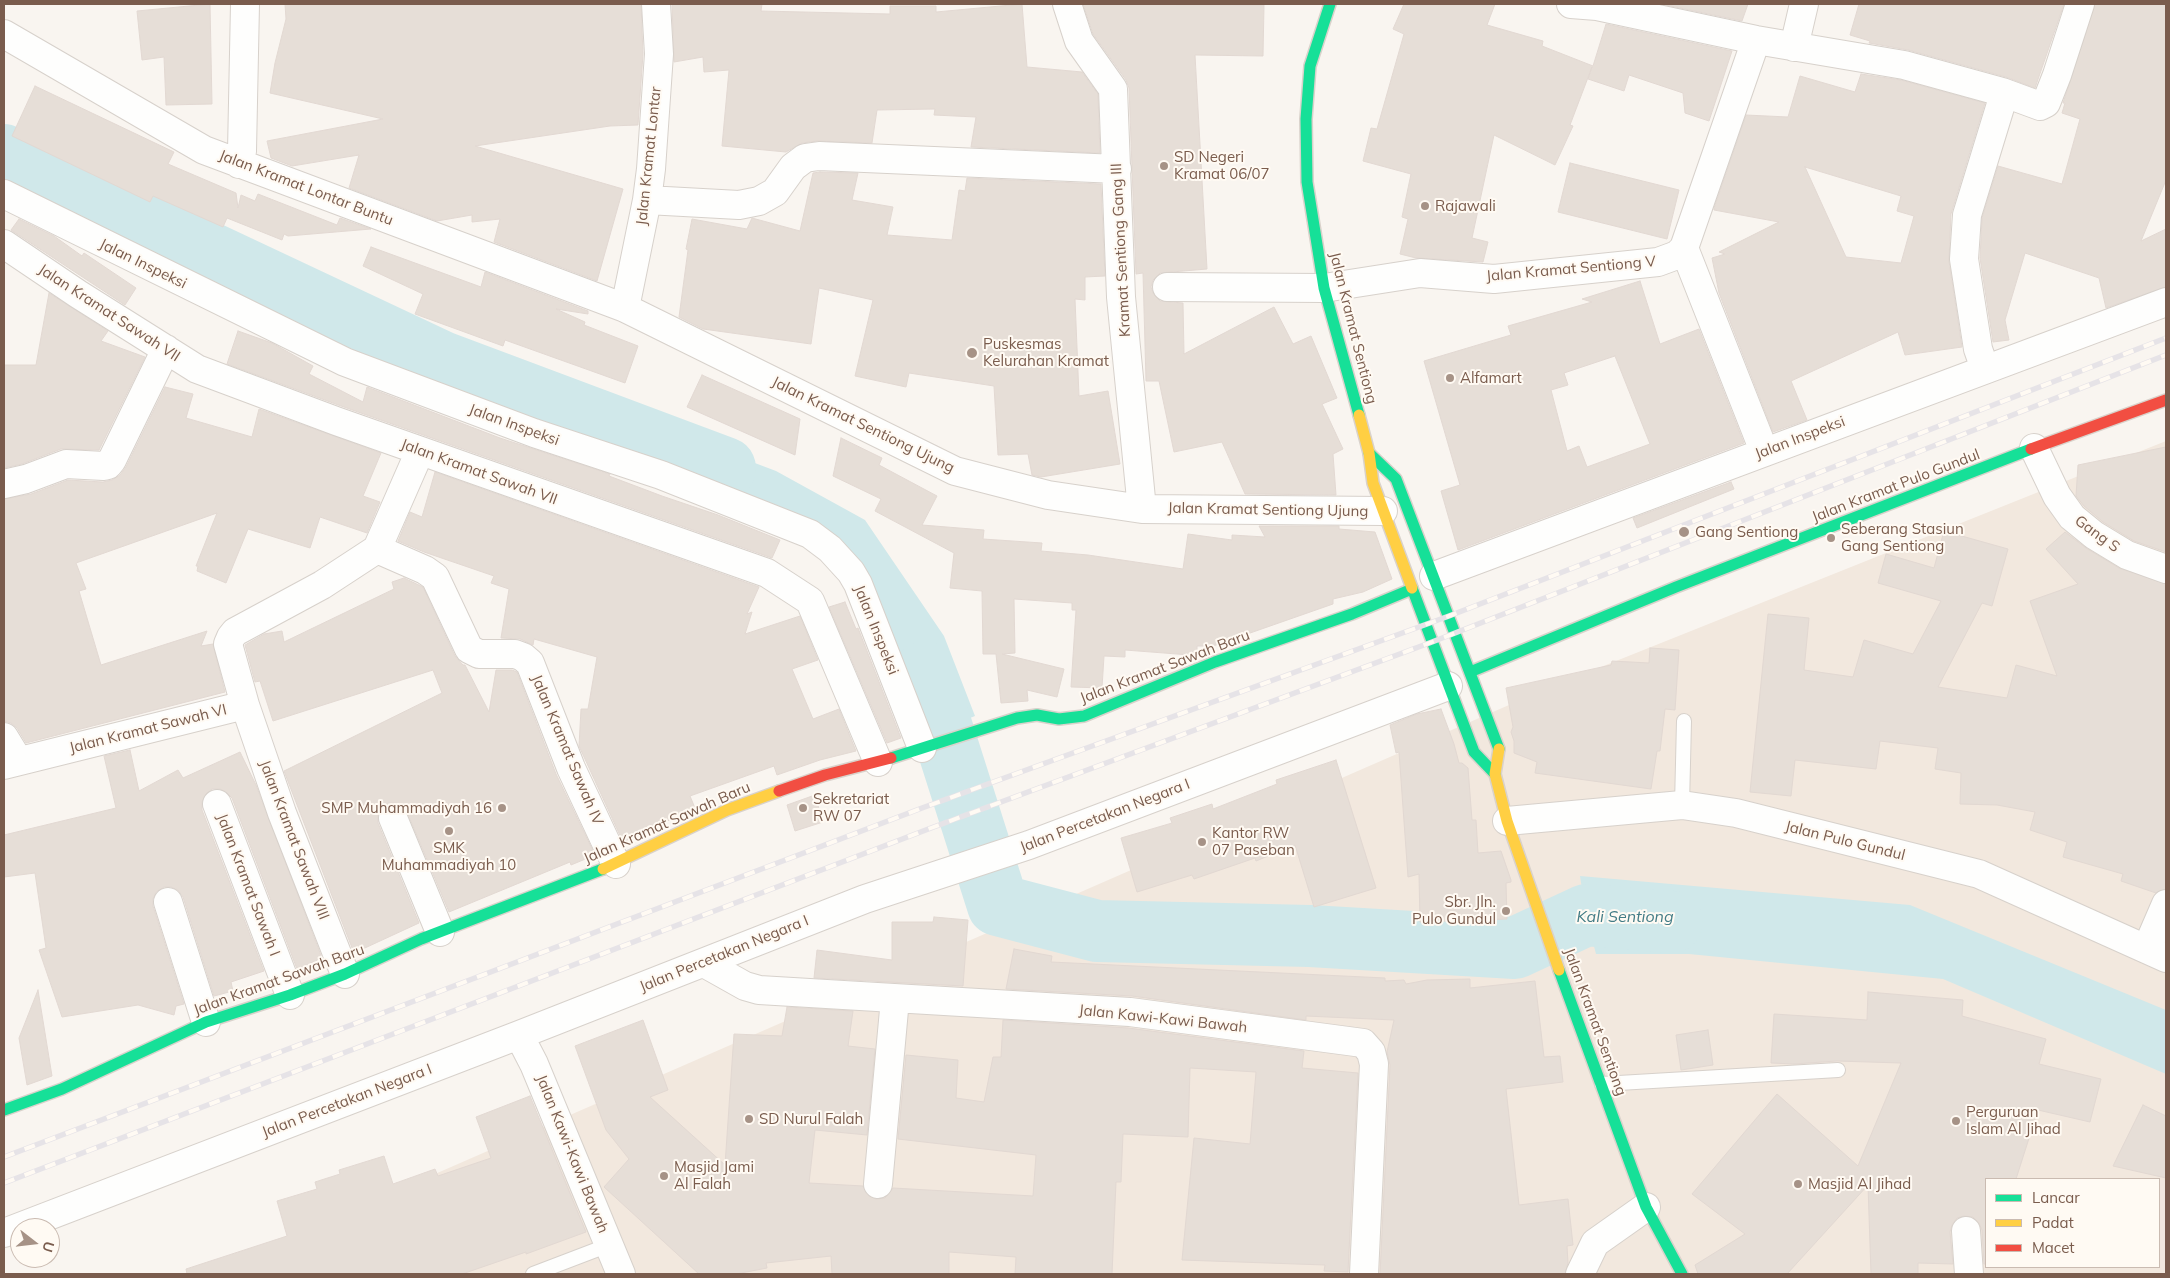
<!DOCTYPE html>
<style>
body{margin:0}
#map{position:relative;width:2170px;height:1278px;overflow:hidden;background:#f9f5f0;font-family:Mulish,sans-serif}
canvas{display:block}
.frame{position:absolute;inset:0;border:5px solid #7a5c4d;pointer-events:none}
.legend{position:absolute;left:1985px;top:1178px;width:175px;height:90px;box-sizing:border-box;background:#fffaf3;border:1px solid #cabbb1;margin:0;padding:6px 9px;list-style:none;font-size:15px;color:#7a5c4d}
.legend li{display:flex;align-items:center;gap:10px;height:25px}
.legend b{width:25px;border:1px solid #cabbb1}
.north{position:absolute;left:10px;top:1218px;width:50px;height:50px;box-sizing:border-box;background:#fffaf3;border:1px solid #cabbb1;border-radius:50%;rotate:106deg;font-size:14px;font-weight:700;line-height:20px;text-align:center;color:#7a5c4d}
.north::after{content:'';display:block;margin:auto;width:18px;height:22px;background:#a69286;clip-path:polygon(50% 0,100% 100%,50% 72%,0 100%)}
</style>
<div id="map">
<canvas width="2170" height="1278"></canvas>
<div class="frame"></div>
<ul class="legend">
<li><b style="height:6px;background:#16e098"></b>Lancar</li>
<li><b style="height:6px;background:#ffcf43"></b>Padat</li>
<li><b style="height:6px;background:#f24e42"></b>Macet</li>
</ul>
<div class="north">U</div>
</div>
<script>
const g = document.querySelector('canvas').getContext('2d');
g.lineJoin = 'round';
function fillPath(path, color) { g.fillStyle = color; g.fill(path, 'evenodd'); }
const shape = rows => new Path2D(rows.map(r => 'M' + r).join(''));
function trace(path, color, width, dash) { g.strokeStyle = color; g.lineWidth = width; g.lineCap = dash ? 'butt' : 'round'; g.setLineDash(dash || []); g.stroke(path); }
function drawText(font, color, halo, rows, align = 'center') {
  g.font = font + ' Mulish,sans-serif'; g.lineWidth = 4; g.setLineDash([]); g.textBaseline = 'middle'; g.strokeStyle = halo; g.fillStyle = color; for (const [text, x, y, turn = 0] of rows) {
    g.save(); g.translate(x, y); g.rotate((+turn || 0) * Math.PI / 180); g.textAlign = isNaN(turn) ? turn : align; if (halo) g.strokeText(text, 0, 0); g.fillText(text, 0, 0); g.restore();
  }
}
const residential = shape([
 [2166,441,2166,1274,206,1274,1541,691],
 [1986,1179,2159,1179,2159,1267,1986,1267]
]);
const water = shape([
 [649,423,776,471,865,520,944,636,975,716,929,735,846,549,640,459],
 [1580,876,1910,905,2166,1010,2166,1074,1943,979,1689,954,1596,954,1586,915]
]);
const river = shape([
 [4,155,8,158,442,362,725,468],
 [924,672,998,905,1097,931,1310,936,1515,948,1586,915,1672,922]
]);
const building = shape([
 [210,4,212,104,166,105,164,57,142,60,137,11,210,4],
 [285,4,641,4,643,54,638,125,610,126,475,146,623,189,597,281,494,242,500,219,472,222,472,215,437,221,349,188,359,155,292,166,271,158,267,141,383,119,270,93,275,63,286,19,285,4],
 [672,4,762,4,761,11,890,14,890,6,936,6,936,12,1022,4,1027,67,1082,72,1098,94,1100,153,971,147,976,117,934,115,935,109,877,110,872,143,817,141,802,143,786,152,722,146,729,70,704,72,703,57,674,62,672,4],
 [1083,4,1264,5,1263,56,1195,55,1207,269,1160,273,1153,280,1151,287,1154,295,1160,301,1183,303,1184,354,1274,307,1293,344,1311,336,1337,398,1322,404,1343,449,1333,454,1336,495,1245,494,1222,442,1174,452,1159,381,1146,381,1143,273,1136,274,1129,88,1126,80,1093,34,1083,4],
 [1404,4,1495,4,1487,25,1543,41,1542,46,1593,66,1606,24,1732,51,1709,121,1685,113,1683,93,1629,75,1624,91,1588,79,1592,67,1570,125,1573,126,1555,165,1494,135,1472,238,1488,242,1483,262,1416,258,1400,254,1408,219,1402,217,1411,174,1363,161,1371,128,1377,129,1404,34,1393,29,1404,4],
 [1661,4,1748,4,1742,21,1661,4],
 [1859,4,2064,4,2035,88,2006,77,1908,50,1869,43,1870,41,1850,35,1859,4],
 [2095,4,2166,4,2166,180,2141,241,2166,229,2166,287,2106,308,2099,278,2025,253,2005,320,2009,340,1993,342,1980,258,1982,218,1998,166,2062,184,2080,119,2062,113,2065,103,2063,103,2095,4],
 [1861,74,1901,80,1985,103,1951,214,1949,261,1962,347,1905,355,1898,332,1791,381,1807,420,1773,432,1719,293,1712,258,1725,254,1719,252,1779,222,1714,210,1714,208,1746,115,1788,117,1800,76,1855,92,1861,74],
 [1805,167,1901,196,1897,211,1914,216,1901,263,1846,257,1805,167],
 [35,86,174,152,168,164,236,193,238,208,241,195,255,201,258,194,337,225,340,218,371,229,288,236,284,234,282,240,227,218,223,227,153,196,150,202,12,136,35,86],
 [1570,163,1679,190,1667,239,1558,212,1570,163],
 [820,172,858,173,852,200,893,207,887,235,952,240,959,190,965,191,967,178,1101,184,1105,276,1085,277,1085,300,1075,299,1079,396,1108,391,1120,464,1041,477,1032,475,1028,454,998,455,994,386,909,373,906,387,855,376,873,300,819,288,811,344,703,329,679,317,688,250,686,249,692,219,747,229,752,218,800,231,813,173,820,172],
 [19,219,54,236,82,256,84,253,136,288,125,305,11,230,19,219],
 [371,247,481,287,485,272,588,311,588,314,556,309,585,322,584,325,638,346,625,383,505,340,503,346,415,314,423,294,363,266,371,247],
 [1640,281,1660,344,1699,329,1744,443,1458,550,1441,491,1460,485,1424,361,1511,335,1508,326,1592,302,1582,299,1640,281],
 [1615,356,1650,444,1587,467,1579,446,1567,451,1551,390,1568,385,1564,373,1615,356],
 [49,293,108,331,101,341,145,357,99,450,61,449,22,464,4,468,4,365,36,365,49,293],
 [238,331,272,343,313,366,309,374,363,402,367,387,500,438,610,474,609,476,662,496,718,515,780,540,772,558,341,406,227,364,238,331],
 [702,375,800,419,795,455,687,407,702,375],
 [165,387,193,394,186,418,252,437,259,409,381,453,363,496,380,502,367,533,320,517,310,548,248,529,226,583,197,571,198,566,196,566,217,513,76,563,86,589,79,591,101,665,207,631,201,646,213,644,225,692,26,743,17,728,11,723,4,721,4,499,31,494,68,480,103,482,112,480,120,475,126,467,165,387],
 [841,438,882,458,879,465,937,496,922,525,984,530,983,539,1042,543,1041,551,1088,555,1183,569,1188,534,1232,540,1232,535,1265,537,1259,526,1339,526,1339,529,1375,532,1392,579,1363,592,1333,599,1333,604,1213,646,1197,646,1197,653,1190,655,1125,650,1125,657,1104,656,1102,688,1071,687,1076,610,1072,610,1072,603,1014,599,1015,653,1002,654,1064,669,1057,697,1027,690,1028,701,1001,703,996,654,983,654,982,591,950,588,954,553,875,511,881,499,833,476,841,438],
 [2166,447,2166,552,2134,541,2103,522,2084,506,2076,496,2078,465,2166,447],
 [435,472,759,587,747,614,752,612,745,634,800,616,818,660,792,669,813,719,839,709,856,751,820,760,777,775,774,766,690,796,695,808,623,842,579,746,581,709,588,709,597,657,534,639,533,645,520,639,501,638,509,589,491,583,494,576,424,552,398,541,410,512,422,517,435,472],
 [1731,482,1734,489,1637,528,1633,518,1731,482],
 [1944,531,2008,549,1992,606,1982,603,1938,687,2007,698,2016,665,2057,676,2030,601,2078,584,2046,549,2065,532,2086,548,2119,568,2166,584,2166,889,2156,893,2121,881,2123,874,2063,857,2067,842,2030,830,2035,812,1997,805,1960,804,1961,773,1935,769,1938,748,1880,741,1876,769,1795,760,1791,796,1750,792,1768,614,1809,618,1804,670,1853,677,1864,640,1913,654,1941,601,1878,583,1886,554,1934,568,1944,531],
 [404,578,423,587,455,656,463,665,465,665,489,712,496,670,512,670,517,672,556,774,595,855,571,865,570,862,449,912,407,812,402,805,396,803,388,803,380,809,378,815,378,823,419,923,354,953,284,771,442,693,433,670,273,721,260,681,255,682,245,645,264,634,282,631,284,642,394,589,392,582,404,578],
 [845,602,856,629,858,628,901,738,887,743,829,607,845,602],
 [1650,648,1679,650,1675,710,1665,709,1660,751,1657,751,1651,789,1535,773,1537,762,1514,753,1514,741,1511,732,1513,727,1506,688,1611,665,1612,661,1649,663,1650,648],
 [1441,709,1454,744,1459,763,1462,763,1468,768,1472,820,1476,820,1478,853,1501,851,1511,880,1511,882,1506,883,1507,919,1420,922,1419,874,1408,877,1399,752,1396,753,1390,725,1417,714,1441,709],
 [130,750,139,791,178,770,183,778,240,752,256,785,322,958,297,969,232,798,226,792,220,789,212,789,205,795,202,802,202,810,264,971,231,982,233,991,214,996,183,897,178,890,171,887,164,887,156,892,153,899,153,906,184,1004,176,1006,174,1015,138,1005,62,1017,39,950,46,948,35,873,4,877,4,835,116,808,104,756,130,750],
 [1336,760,1376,888,1314,907,1295,845,1256,861,1255,858,1194,879,1192,875,1137,892,1121,838,1172,823,1170,818,1212,804,1213,809,1277,784,1276,780,1336,760],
 [815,795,823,822,795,831,787,805,815,795],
 [934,917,968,920,963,986,814,978,817,950,892,960,892,922,933,922,934,917],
 [1014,949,1052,956,1051,962,1385,978,1385,981,1404,980,1406,984,1427,980,1470,979,1470,988,1535,981,1544,1057,1560,1056,1563,1082,1506,1089,1519,1205,1568,1199,1573,1245,1567,1246,1568,1263,1565,1274,1380,1274,1390,1065,1387,1052,1394,1020,1306,1016,1306,1020,1132,996,1006,989,1014,949],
 [38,990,52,1076,27,1085,19,1038,38,990],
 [1868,992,1963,1000,1962,1016,2046,1039,2039,1064,2101,1079,2090,1122,2038,1110,2016,1179,1986,1179,1986,1264,1984,1264,1982,1230,1979,1223,1973,1217,1964,1216,1957,1218,1952,1225,1950,1232,1953,1264,1918,1263,1918,1274,1871,1274,1868,1185,1787,1274,1698,1274,1695,1265,1745,1234,1692,1194,1777,1094,1858,1166,1901,1063,1837,1061,1794,1064,1771,1063,1774,1014,1867,1020,1868,992],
 [787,1007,853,1011,848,1046,875,1049,867,1135,815,1130,809,1183,863,1186,869,1196,876,1199,885,1198,893,1188,1033,1196,1036,1155,898,1139,906,1055,958,1060,956,1098,984,1102,993,1057,1001,1057,1003,1020,1128,1028,1304,1051,1302,1068,1358,1073,1348,1272,1324,1271,1325,1265,1182,1260,1194,1138,1250,1144,1256,1072,1190,1068,1188,1137,1123,1134,1121,1182,1116,1182,1112,1274,1015,1274,1016,1257,949,1252,949,1274,832,1274,831,1256,766,1263,767,1268,736,1274,699,1274,604,1187,629,1159,606,1130,575,1046,643,1020,668,1090,650,1097,725,1165,734,1034,782,1036,787,1007],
 [1708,1030,1713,1065,1681,1070,1676,1035,1708,1030],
 [530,1096,586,1232,526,1254,526,1252,462,1274,187,1274,186,1269,287,1236,277,1201,317,1189,315,1182,340,1174,339,1170,384,1156,393,1184,435,1169,438,1176,491,1158,476,1117,530,1096],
 [2143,1105,2166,1116,2166,1178,2113,1166,2143,1105]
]);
const lane = shape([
 [1682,805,1684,721],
 [1602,1084,1838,1070],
 [533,1274,609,1245]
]);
const street = shape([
 [1067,4,1079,41,1113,89,1121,297,1142,509],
 [1571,4,1597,6,1756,40,1904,65,2002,92,2040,106,2046,103,2057,75,2080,4],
 [4,34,204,150,625,308,955,471,1048,495,1142,509,1383,511],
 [1794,47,1804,4],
 [239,164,242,151,245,4],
 [4,194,345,362,534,433,661,475,810,534,830,549,851,572,858,584,922,748],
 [647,200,739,205,759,201,775,192,793,167,805,158,819,156,1117,169],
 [4,244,78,294,197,369,336,421,767,573,810,601,878,762],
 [1684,248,1764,451],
 [1167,287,1324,288,1420,273,1494,279,1658,262,1677,255,1684,248,1756,40],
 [625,308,647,200,651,169,659,54,656,4],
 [1985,369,1978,349,1964,259,1967,215,2001,104,2002,92],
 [2034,448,2057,496,2072,517,2094,535,2127,555,2166,569],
 [4,484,26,479,66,464,104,466,108,465,112,460,166,349],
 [377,549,425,570,435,577,469,649,479,654,515,654,523,657,530,663,571,768,616,864],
 [1434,576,2166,302],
 [245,705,282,813,345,974],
 [4,737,18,760],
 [4,765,245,705,228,644,231,637,235,632,322,585,377,549,420,451],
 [217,804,290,995],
 [393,818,440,932],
 [1507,821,1682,805,1736,813,1979,874,2166,958],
 [168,902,206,1022],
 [2147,948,2166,904],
 [704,963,745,986,759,990,1130,1012,1363,1043,1371,1052,1374,1064,1364,1274],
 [519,1035,534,1064,621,1274],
 [878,1184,895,999],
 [1966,1231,1969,1274],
 [4,1233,519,1035,865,899,1029,845,1448,686],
 [1580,1274,1595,1243,1646,1207]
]);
const fast = shape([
 [1330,4,1310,66,1306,119,1307,182,1324,288,1359,415],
 [1369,453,1396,479,1499,749],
 [1412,588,1474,752,1495,774],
 [1470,672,1676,587,2031,449],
 [891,758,1017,718,1037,715,1059,719,1084,716,1215,662,1352,614,1412,589],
 [1559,970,1646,1207,1682,1274],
 [4,1110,62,1089,206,1022,290,995,345,974,421,939,603,869]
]);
const slow = shape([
 [1359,415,1369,453,1373,483,1412,588],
 [1499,749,1495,774,1507,821,1559,970],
 [603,869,727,810,779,791]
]);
const jam = shape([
 [2031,449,2166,400],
 [779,791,825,775,891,758]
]);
const rail = shape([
 [4,1157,922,808,1449,616,2166,338],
 [4,1183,931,828,1432,642,2166,355]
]);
const markers = [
 [1164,166,5,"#a69286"],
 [1425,206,5,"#a69286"],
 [972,353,6,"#a69286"],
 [1450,378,5,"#a69286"],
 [1684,532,6,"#a69286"],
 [1831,538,5,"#a69286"],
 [502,808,5,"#a69286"],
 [803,808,5,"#a69286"],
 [449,831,5,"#a69286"],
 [1202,842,5,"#a69286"],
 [1506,911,5,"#a69286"],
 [749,1119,5,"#a69286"],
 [1956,1121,5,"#a69286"],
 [664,1176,5,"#a69286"],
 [1798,1184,5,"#a69286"]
];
const streetNames = [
 ["Jalan Kramat Lontar",649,156,-84],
 ["Jalan Kramat Lontar Buntu",306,188,21],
 ["Kramat Sentiong Gang III",1121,250,-93],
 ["Jalan Inspeksi",143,264,26],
 ["Jalan Kramat Sentiong V",1571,269,-5],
 ["Jalan Kramat Sawah VII",109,313,33],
 ["Jalan Kramat Sentiong",1353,328,76],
 ["Jalan Inspeksi",514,425,20],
 ["Jalan Kramat Sentiong Ujung",863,425,26],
 ["Jalan Inspeksi",1800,438,-21],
 ["Jalan Kramat Sawah VII",479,472,20],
 ["Jalan Kramat Pulo Gundul",1896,486,-21],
 ["Jalan Kramat Sentiong Ujung",1268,510,1],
 ["Gang S",2097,534,36],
 ["Jalan Inspeksi",876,630,68],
 ["Jalan Kramat Sawah Baru",1165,667,-21],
 ["Jalan Kramat Sawah VI",148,729,-14],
 ["Jalan Kramat Sawah IV",567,750,67],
 ["Jalan Percetakan Negara I",1105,816,-21],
 ["Jalan Kramat Sawah Baru",667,823,-24],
 ["Jalan Kramat Sawah VIII",294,840,69],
 ["Jalan Pulo Gundul",1845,841,14],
 ["Jalan Kramat Sawah I",248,885,69],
 ["Jalan Percetakan Negara I",724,954,-22],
 ["Jalan Kramat Sawah Baru",279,980,-20],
 ["Jalan Kawi-Kawi Bawah",1163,1019,6],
 ["Jalan Kramat Sentiong",1595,1022,70],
 ["Jalan Percetakan Negara I",347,1101,-21],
 ["Jalan Kawi-Kawi Bawah",572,1154,68]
];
const poiNames = [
 ["SD Negeri",1174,157],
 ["Kramat 06/07",1174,174],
 ["Rajawali",1435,206],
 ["Puskesmas",983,344],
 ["Kelurahan Kramat",983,361],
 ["Alfamart",1460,378],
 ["Seberang Stasiun",1841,529],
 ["Gang Sentiong",1841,546],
 ["Gang Sentiong",1695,532],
 ["Sekretariat",813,799],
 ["RW 07",813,816],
 ["SMP Muhammadiyah 16",492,808,"right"],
 ["Kantor RW",1212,833],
 ["07 Paseban",1212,850],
 ["SMK",449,848,"center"],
 ["Muhammadiyah 10",449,865,"center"],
 ["Sbr. Jln.",1496,902,"right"],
 ["Pulo Gundul",1496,919,"right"],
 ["Perguruan",1966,1112],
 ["Islam Al Jihad",1966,1129],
 ["SD Nurul Falah",759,1119],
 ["Masjid Jami",674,1167],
 ["Al Falah",674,1184],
 ["Masjid Al Jihad",1808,1184]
];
const waterNames = [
 ["Kali Sentiong",1625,917]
];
fillPath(residential, '#f2e8de');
fillPath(water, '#d0e8ea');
trace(river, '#d0e8ea', 62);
fillPath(building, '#e6ded7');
trace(building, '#e2d8d2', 1);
trace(lane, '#d7d1cb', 16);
trace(street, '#d7d1cb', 30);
trace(fast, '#d9d2cb', 14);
trace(slow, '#d9d2cb', 14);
trace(jam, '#d9d2cb', 14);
trace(lane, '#fefefd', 14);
trace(street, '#fefefd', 28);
trace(fast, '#16e098', 11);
trace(slow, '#ffcf43', 11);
trace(jam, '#f24e42', 11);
trace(rail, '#e6e3e7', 5.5);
trace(rail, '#fffaf3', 4, [11]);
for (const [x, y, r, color] of markers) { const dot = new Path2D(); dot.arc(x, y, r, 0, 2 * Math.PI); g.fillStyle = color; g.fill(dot); trace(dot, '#fffaf3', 2); }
drawText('15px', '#7a5c4d', '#fffaf3', streetNames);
drawText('15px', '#7a5c4d', '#fffaf3', poiNames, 'left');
drawText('italic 16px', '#437c86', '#fffaf3', waterNames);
</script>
